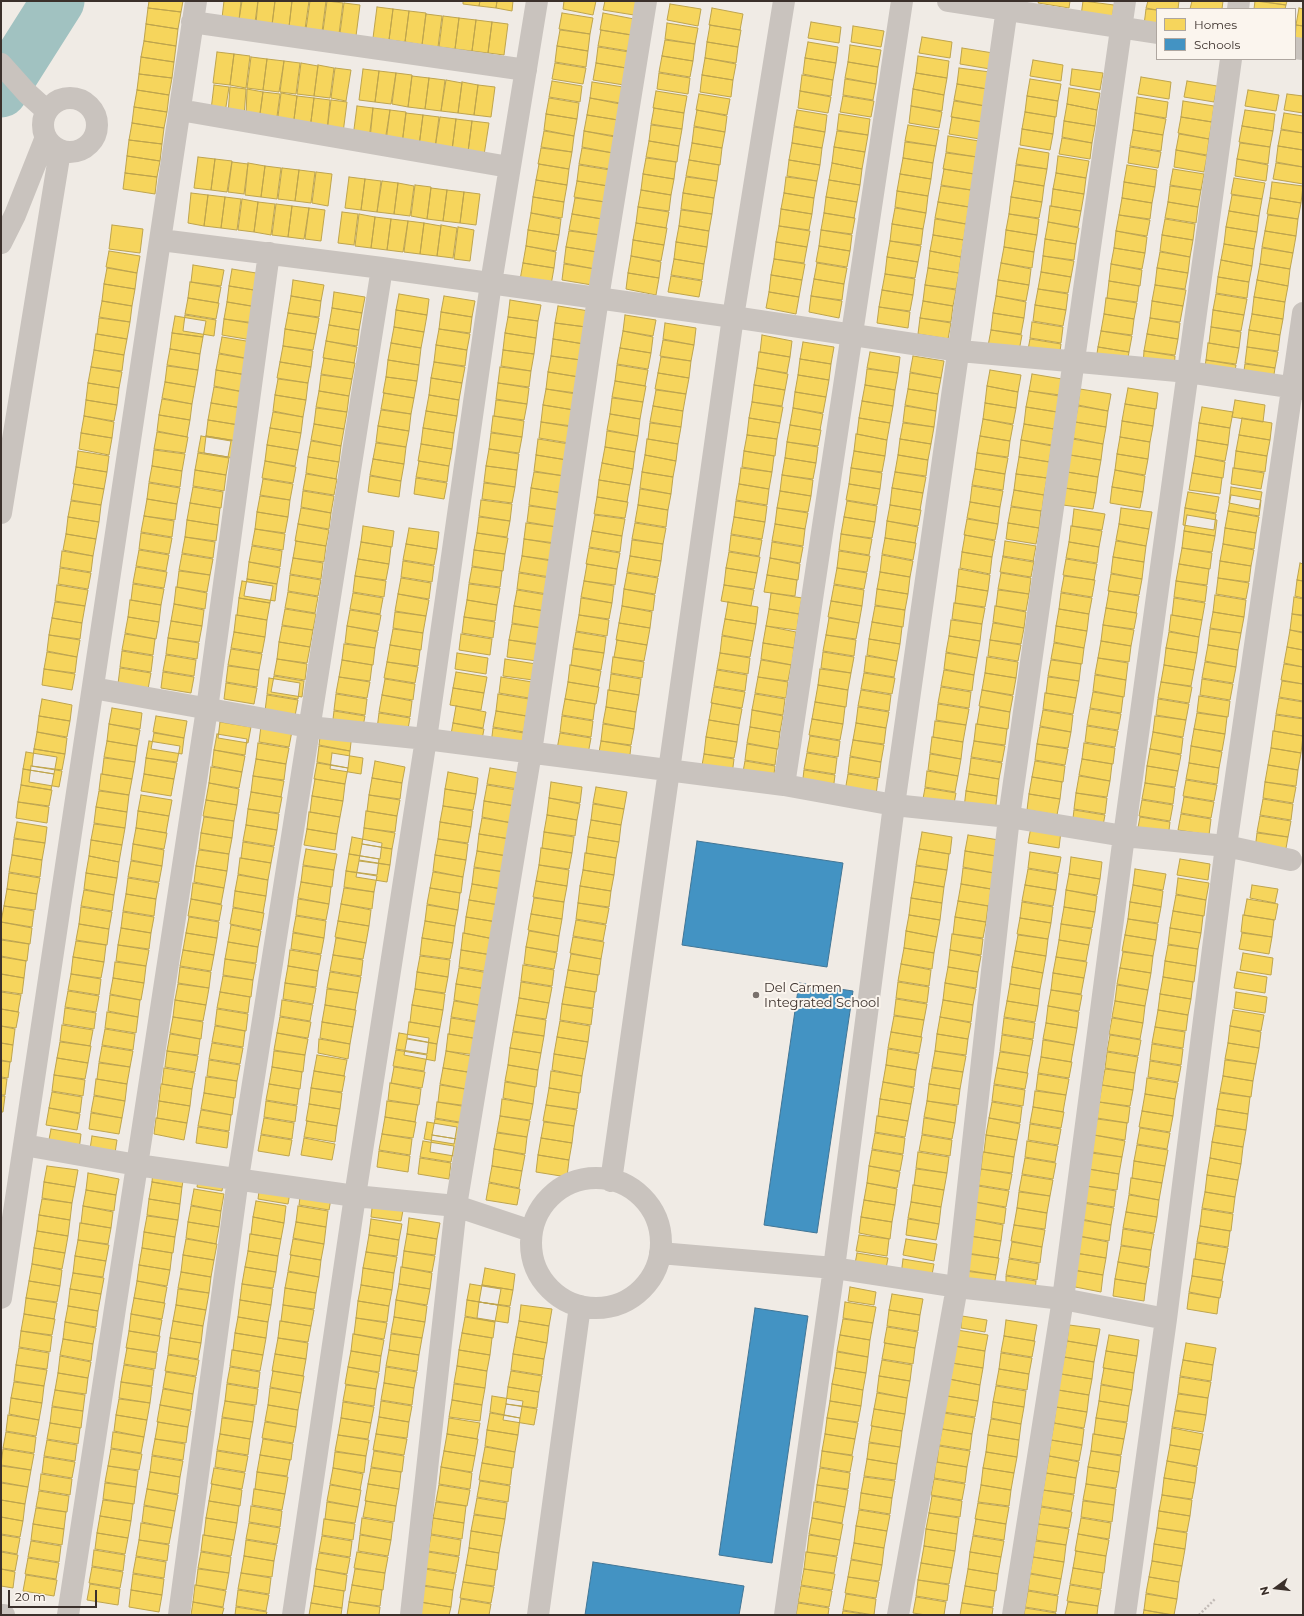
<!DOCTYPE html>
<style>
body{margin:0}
#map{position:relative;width:1304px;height:1616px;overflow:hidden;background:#f0ebe5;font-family:Montserrat,sans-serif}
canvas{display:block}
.frame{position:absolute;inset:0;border:2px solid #3b302b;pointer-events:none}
.legend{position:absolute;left:1156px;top:8px;width:140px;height:52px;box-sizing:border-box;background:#fbf5ee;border:1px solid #aea6a0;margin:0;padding:5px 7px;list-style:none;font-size:12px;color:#3b302b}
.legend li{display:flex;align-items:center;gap:8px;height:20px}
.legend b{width:20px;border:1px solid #aea6a0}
.north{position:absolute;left:1256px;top:1568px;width:40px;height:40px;-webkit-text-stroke:3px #fbf5ee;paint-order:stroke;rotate:255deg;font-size:11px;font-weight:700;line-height:16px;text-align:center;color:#3b302b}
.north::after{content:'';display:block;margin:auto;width:14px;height:18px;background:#3b302b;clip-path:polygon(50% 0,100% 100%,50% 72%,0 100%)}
.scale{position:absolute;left:8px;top:1590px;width:89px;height:18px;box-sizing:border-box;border:2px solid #3b302b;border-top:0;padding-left:5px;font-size:12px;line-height:14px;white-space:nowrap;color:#3b302b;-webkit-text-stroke:3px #fbf5ee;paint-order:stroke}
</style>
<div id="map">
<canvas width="1304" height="1616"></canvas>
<div class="frame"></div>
<ul class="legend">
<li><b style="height:11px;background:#f6d55c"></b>Homes</li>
<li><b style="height:11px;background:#4393c3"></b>Schools</li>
</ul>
<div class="north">N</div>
<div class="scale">20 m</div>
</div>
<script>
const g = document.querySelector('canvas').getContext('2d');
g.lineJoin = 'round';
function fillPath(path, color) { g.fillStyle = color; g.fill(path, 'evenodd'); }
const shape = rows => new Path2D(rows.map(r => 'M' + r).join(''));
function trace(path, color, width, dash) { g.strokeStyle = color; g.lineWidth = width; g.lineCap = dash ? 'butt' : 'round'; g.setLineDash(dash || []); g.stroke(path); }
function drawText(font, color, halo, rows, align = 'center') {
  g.font = font + ' Montserrat,sans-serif'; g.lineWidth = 4; g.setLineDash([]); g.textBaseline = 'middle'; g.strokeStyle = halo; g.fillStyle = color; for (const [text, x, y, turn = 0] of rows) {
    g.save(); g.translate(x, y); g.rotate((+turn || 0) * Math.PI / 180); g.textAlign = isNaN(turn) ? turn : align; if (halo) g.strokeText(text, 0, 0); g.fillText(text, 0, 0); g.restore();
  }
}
const homes = shape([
 [149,1,183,1,181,12,148,8,149,1],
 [224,1,241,1,239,20,222,18,224,1],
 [242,1,258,1,255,22,239,20,242,1],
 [258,1,275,1,272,25,256,23,258,1],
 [275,1,292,1,289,27,272,25,275,1],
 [292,1,309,1,305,29,289,27,292,1],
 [310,1,326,1,322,32,306,29,310,1],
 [327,1,343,3,339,34,323,31,327,1],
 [463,1,480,1,479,6,463,4,463,1],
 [480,1,497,1,496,8,479,6,480,1],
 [497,1,513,1,512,11,496,8,497,1],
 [564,1,596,1,593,15,563,9,564,1],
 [605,1,636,1,634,15,603,10,605,1],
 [1039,1,1070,1,1069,8,1038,3,1039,1],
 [1083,1,1114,5,1112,21,1081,16,1083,1],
 [1148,1,1179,1,1178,9,1157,10,1146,8,1148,1],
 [1192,1,1223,1,1222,9,1190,9,1192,1],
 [1255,1,1286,5,1285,9,1254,9,1255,1],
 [1259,1,1287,1,1286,5,1259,1],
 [344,3,360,5,356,36,340,33,344,3],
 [670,4,701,9,698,26,667,20,670,4],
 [377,7,393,9,389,40,373,38,377,7],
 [148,8,181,12,178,29,146,24,148,8],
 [712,8,743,14,740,30,709,25,712,8],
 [1299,8,1303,9,1303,26,1296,25,1299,8],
 [393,9,409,11,405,42,389,40,393,9],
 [1146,9,1157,10,1157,27,1144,25,1146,9],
 [409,11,426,13,422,45,405,42,409,11],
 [562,13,593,18,590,34,559,29,562,13],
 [603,13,634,19,631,35,600,30,603,13],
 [426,14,442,16,438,47,422,45,426,14],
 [443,16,459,18,455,49,439,47,443,16],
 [459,18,476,20,472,51,455,49,459,18],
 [476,20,492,22,488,53,472,51,476,20],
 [492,22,508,24,504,55,488,53,492,22],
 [811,22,841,27,839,43,808,38,811,22],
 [667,23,698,28,695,44,665,39,667,23],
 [146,24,178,29,176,46,144,41,146,24],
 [710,25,741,30,738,47,707,42,710,25],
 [1296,25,1303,26,1303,43,1295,42,1296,25],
 [853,26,884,31,881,47,851,42,853,26],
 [560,30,590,34,588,51,557,46,560,30],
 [601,30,632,35,629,51,598,46,601,30],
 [922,37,952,42,950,58,919,53,922,37],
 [665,40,695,44,693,61,662,56,665,40],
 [144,41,176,46,174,62,141,57,144,41],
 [707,42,738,47,736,63,705,58,707,42],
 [808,42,838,47,836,63,805,58,808,42],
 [850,45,881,50,878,67,848,62,850,45],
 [557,46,588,51,586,67,555,62,557,46],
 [598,47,629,52,626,68,596,63,598,47],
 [962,48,993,53,990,69,960,64,962,48],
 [217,52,234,54,230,85,213,83,217,52],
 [234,54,250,56,246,88,230,85,234,54],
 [662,56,693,61,690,77,659,72,662,56],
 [918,56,949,61,947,78,916,73,918,56],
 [141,57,174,62,172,78,139,74,141,57],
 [251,57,267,59,263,90,247,88,251,57],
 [705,58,736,64,733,80,702,75,705,58],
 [805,58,836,63,833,80,803,74,805,58],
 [267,59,284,61,279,92,263,90,267,59],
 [1033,60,1063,65,1061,81,1030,76,1033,60],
 [284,61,300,63,296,94,280,92,284,61],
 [848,62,878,67,876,84,845,78,848,62],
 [301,63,318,66,314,96,297,94,301,63],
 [555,63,586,68,583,84,552,79,555,63],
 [596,63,626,68,624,85,593,80,596,63],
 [318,65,334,68,330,98,314,96,318,65],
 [335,68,351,70,346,101,331,98,335,68],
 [959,68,990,72,987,89,957,84,959,68],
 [363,69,379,71,375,102,359,100,363,69],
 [1072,69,1103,73,1100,90,1070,85,1072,69],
 [379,71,396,73,391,104,375,102,379,71],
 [396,73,412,75,408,107,392,104,396,73],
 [659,73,690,78,688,94,657,89,659,73],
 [916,73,947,78,944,95,913,89,916,73],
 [139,74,172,78,169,95,137,90,139,74],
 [702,75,733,80,731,97,700,92,702,75],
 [802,75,833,80,831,96,800,91,802,75],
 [412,76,429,78,425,109,408,107,412,76],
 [1141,77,1171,82,1169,99,1138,94,1141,77],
 [429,78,445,80,441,111,425,109,429,78],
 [845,79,876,84,873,100,843,95,845,79],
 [1030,79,1061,84,1058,101,1027,96,1030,79],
 [446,80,462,83,458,113,441,111,446,80],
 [552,81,582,86,580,102,549,97,552,81],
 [1187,81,1217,86,1214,102,1184,97,1187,81],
 [462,82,478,85,474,115,458,113,462,82],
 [592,82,623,87,620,103,590,98,592,82],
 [957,84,987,89,985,106,954,100,957,84],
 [214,85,229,87,225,113,211,110,214,85],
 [478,85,495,87,491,117,474,115,478,85],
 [230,87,246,89,244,117,228,114,230,87],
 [1069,88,1100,93,1097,110,1067,104,1069,88],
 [247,89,263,92,259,120,246,117,247,89],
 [913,89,944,95,942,111,911,106,913,89],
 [137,90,169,95,167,112,134,107,137,90],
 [1248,90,1279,95,1276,111,1245,106,1248,90],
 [656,91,687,96,684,113,653,108,656,91],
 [800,91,831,97,828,113,798,108,800,91],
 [263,92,280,94,276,124,259,122,263,92],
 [281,93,297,96,293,127,277,124,281,93],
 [699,94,730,99,727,115,696,110,699,94],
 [1287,94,1303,96,1303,113,1284,110,1287,94],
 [297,96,314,98,310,129,293,127,297,96],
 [843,96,874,101,871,117,840,112,843,96],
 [1027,96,1058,101,1056,117,1025,112,1027,96],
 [1137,97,1168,102,1166,118,1135,113,1137,97],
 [314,98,330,100,327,131,310,129,314,98],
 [549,98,579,103,577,119,546,114,549,98],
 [590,98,620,104,618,120,587,115,590,98],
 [331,100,347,102,343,133,327,131,331,100],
 [954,101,985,106,982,122,951,117,954,101],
 [1183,101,1214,106,1212,122,1181,117,1183,101],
 [1067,104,1097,110,1095,126,1064,121,1067,104],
 [357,106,373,108,369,139,353,137,357,106],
 [911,106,942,112,939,128,909,123,911,106],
 [134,107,167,112,164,128,132,123,134,107],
 [373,108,390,110,385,141,370,139,373,108],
 [654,108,684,113,682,129,651,124,654,108],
 [390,110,406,112,402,144,386,141,390,110],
 [697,110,727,116,725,132,694,126,697,110],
 [797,110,827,115,825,132,794,126,797,110],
 [1245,110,1275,114,1273,131,1242,126,1245,110],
 [1025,112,1055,117,1053,134,1022,129,1025,112],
 [406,113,423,115,419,146,402,144,406,113],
 [1135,113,1166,119,1163,135,1133,130,1135,113],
 [1284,113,1303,116,1303,133,1281,129,1284,113],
 [546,114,577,119,574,136,544,130,546,114],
 [839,114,870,119,868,135,837,130,839,114],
 [423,115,439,117,435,148,419,146,423,115],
 [587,115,618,120,615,136,584,131,587,115],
 [440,117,456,119,452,150,435,148,440,117],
 [952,117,983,122,980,139,949,134,952,117],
 [1181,117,1212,122,1209,139,1178,133,1181,117],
 [456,119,472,121,468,152,452,150,456,119],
 [472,121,489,123,484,155,468,152,472,121],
 [1064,121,1095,126,1092,143,1062,137,1064,121],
 [132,123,164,128,162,144,129,140,132,123],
 [651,125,682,129,679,146,649,141,651,125],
 [908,125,939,130,936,146,905,141,908,125],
 [1242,126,1273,131,1270,147,1239,142,1242,126],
 [694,127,725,132,722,148,692,143,694,127],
 [794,127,825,132,822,148,792,143,794,127],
 [1022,129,1053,134,1050,150,1020,145,1022,129],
 [1133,130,1163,135,1161,151,1130,146,1133,130],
 [1281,130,1303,133,1303,150,1278,146,1281,130],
 [544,131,574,136,572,152,541,147,544,131],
 [584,131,615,137,613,153,582,147,584,131],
 [837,131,868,135,865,152,834,147,837,131],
 [1179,134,1209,139,1207,155,1176,150,1179,134],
 [948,136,979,141,977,157,946,152,948,136],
 [1062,138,1092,143,1090,159,1059,154,1062,138],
 [129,140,162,144,160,161,127,156,129,140],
 [649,141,679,146,677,162,646,157,649,141],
 [905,142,936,146,933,163,903,158,905,142],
 [692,143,722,148,720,165,689,160,692,143],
 [792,143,822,148,820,165,789,160,792,143],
 [1240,143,1270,147,1268,164,1237,159,1240,143],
 [1278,146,1303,150,1303,167,1276,162,1278,146],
 [834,147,865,152,862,169,832,163,834,147],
 [1130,147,1161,152,1158,168,1128,163,1130,147],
 [541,148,572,152,569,169,538,164,541,148],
 [582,148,613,153,610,169,579,164,582,148],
 [1019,148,1049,153,1047,169,1016,164,1019,148],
 [1176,150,1207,156,1204,172,1174,167,1176,150],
 [946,153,977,157,974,174,943,169,946,153],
 [127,156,160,161,157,177,125,173,127,156],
 [1058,156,1089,161,1086,178,1056,173,1058,156],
 [198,157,215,159,211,190,194,188,198,157],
 [646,158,676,162,674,179,643,174,646,158],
 [903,158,933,163,931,179,900,174,903,158],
 [215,159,232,161,227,192,211,190,215,159],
 [1237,159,1268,165,1266,181,1235,176,1237,159],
 [689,160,719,165,717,181,686,176,689,160],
 [789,160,820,165,817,181,787,176,789,160],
 [232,162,248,164,244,194,228,192,232,162],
 [248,163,265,166,261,197,245,195,248,163],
 [832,163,862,169,860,185,829,180,832,163],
 [1276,163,1303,167,1303,184,1273,179,1276,163],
 [539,164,569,169,567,185,536,180,539,164],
 [579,165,610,170,608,186,577,181,579,165],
 [1016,165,1047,169,1044,186,1014,181,1016,165],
 [1127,165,1157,170,1155,187,1124,182,1127,165],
 [265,166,281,168,277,199,261,197,265,166],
 [282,168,299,170,295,201,278,199,282,168],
 [944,169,974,174,971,190,941,185,944,169],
 [1173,169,1204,174,1201,190,1170,185,1173,169],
 [299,170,315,172,311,203,295,201,299,170],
 [316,172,332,174,328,206,312,203,316,172],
 [125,173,157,177,155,194,123,189,125,173],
 [1056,173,1086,178,1084,194,1053,189,1056,173],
 [643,174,674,179,671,195,641,190,643,174],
 [900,174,931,179,928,196,897,191,900,174],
 [349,177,365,179,361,210,345,208,349,177],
 [686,177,717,181,714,198,683,193,686,177],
 [786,177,817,181,814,198,784,193,786,177],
 [1234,178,1265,183,1262,199,1231,194,1234,178],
 [365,179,381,181,377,212,361,210,365,179],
 [536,180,567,185,564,202,533,197,536,180],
 [829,180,860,185,857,202,826,197,829,180],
 [382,181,398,183,394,214,377,212,382,181],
 [577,181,608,186,605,202,574,197,577,181],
 [1014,181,1044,186,1042,202,1011,197,1014,181],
 [1124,182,1155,187,1152,203,1122,198,1124,182],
 [1272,182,1303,186,1301,203,1270,198,1272,182],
 [398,183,414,186,410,216,394,214,398,183],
 [415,185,431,187,427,219,411,216,415,185],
 [941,186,971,190,969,207,938,202,941,186],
 [1170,186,1201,190,1198,207,1168,202,1170,186],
 [431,188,447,190,443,221,427,219,431,188],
 [1053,189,1084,194,1081,211,1051,206,1053,189],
 [447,190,464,192,460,223,443,221,447,190],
 [641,190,671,195,669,211,638,207,641,190],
 [897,191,928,196,926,213,895,207,897,191],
 [464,192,480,194,476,225,460,223,464,192],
 [191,193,208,195,204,226,188,223,191,193],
 [683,193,714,198,712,214,681,209,683,193],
 [784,193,814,198,812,214,781,209,784,193],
 [208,195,225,197,221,228,204,226,208,195],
 [1232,195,1262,199,1259,216,1229,211,1232,195],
 [225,197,241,199,237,230,221,228,225,197],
 [533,197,564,202,562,218,531,213,533,197],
 [826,197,857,202,854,218,824,213,826,197],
 [1011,197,1042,202,1039,218,1009,214,1011,197],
 [575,198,605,202,602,219,572,214,575,198],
 [1122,198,1152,203,1150,219,1119,215,1122,198],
 [1270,198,1301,203,1298,219,1267,214,1270,198],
 [242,199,258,202,254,232,238,230,242,199],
 [258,202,275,204,271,235,254,232,258,202],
 [938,202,969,207,966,224,935,218,938,202],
 [1168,202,1198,207,1196,223,1165,218,1168,202],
 [276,204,292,206,288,237,272,235,276,204],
 [292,206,309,208,304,239,288,237,292,206],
 [1050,206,1081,211,1078,227,1048,222,1050,206],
 [638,207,669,212,666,228,636,223,638,207],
 [309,208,325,210,321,241,305,239,309,208],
 [895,208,926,213,923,229,892,224,895,208],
 [781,209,812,214,809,230,779,226,781,209],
 [681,210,712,214,709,231,679,226,681,210],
 [1229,211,1259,216,1257,232,1226,227,1229,211],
 [342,212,358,214,354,245,338,243,342,212],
 [531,213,561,219,559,235,528,230,531,213],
 [824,213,855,218,852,234,821,230,824,213],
 [359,214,375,217,371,248,355,246,359,214],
 [572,214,602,219,600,235,569,230,572,214],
 [1009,214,1039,219,1037,235,1006,230,1009,214],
 [1119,215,1150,220,1147,236,1116,231,1119,215],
 [1268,215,1298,219,1296,236,1265,231,1268,215],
 [375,217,391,219,387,250,371,248,375,217],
 [391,219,408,221,403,252,387,250,391,219],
 [935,219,966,224,964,240,933,235,935,219],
 [1165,219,1195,224,1193,240,1162,235,1165,219],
 [408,221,424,223,420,254,404,252,408,221],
 [1048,222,1079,228,1076,244,1045,239,1048,222],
 [424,223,441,226,437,256,420,254,424,223],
 [636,223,667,228,664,245,633,240,636,223],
 [892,224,923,229,921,245,890,241,892,224],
 [112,225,143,229,140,253,109,249,112,225],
 [441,225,457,228,453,258,437,256,441,225],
 [679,226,709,231,707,247,676,242,679,226],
 [779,226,810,231,807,247,776,242,779,226],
 [458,227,474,230,470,261,454,259,458,227],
 [1226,227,1257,232,1254,249,1224,244,1226,227],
 [528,230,559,235,556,251,526,246,528,230],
 [821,230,852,235,850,251,819,246,821,230],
 [1006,230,1037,235,1034,252,1004,247,1006,230],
 [569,231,600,235,597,252,566,247,569,231],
 [1116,231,1147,237,1145,253,1114,248,1116,231],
 [1265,231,1296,236,1293,253,1262,247,1265,231],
 [933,235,964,240,961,257,930,251,933,235],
 [1162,235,1193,240,1190,257,1160,251,1162,235],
 [1045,239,1076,244,1074,260,1043,256,1045,239],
 [633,240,664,245,661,261,631,256,633,240],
 [890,241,921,246,918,262,887,257,890,241],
 [676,242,707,247,704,264,674,259,676,242],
 [776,242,807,247,804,263,774,259,776,242],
 [1224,244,1254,249,1252,266,1221,260,1224,244],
 [526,246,556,252,554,268,523,263,526,246],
 [819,246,850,251,847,267,816,262,819,246],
 [566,247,597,252,595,269,564,263,566,247],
 [1004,247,1034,252,1032,268,1001,263,1004,247],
 [1114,248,1145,253,1142,269,1111,264,1114,248],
 [1262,248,1293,253,1290,269,1260,264,1262,248],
 [109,251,140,256,137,273,106,267,109,251],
 [930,251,961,257,959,273,928,268,930,251],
 [1160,252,1190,257,1188,273,1157,268,1160,252],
 [631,256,661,262,659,278,628,273,631,256],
 [1043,256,1074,261,1071,277,1041,272,1043,256],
 [887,257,918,262,915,278,885,274,887,257],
 [674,259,704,264,702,280,671,275,674,259],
 [774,259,805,264,802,280,771,275,774,259],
 [1221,260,1252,266,1249,282,1218,277,1221,260],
 [523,263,554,268,551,285,520,280,523,263],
 [817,263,847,268,844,284,814,279,817,263],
 [1001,263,1031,269,1029,285,998,280,1001,263],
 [564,264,595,269,592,285,562,280,564,264],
 [1111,264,1142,270,1140,286,1109,281,1111,264],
 [1260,264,1290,269,1288,286,1257,280,1260,264],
 [193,265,224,270,221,286,191,282,193,265],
 [107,268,137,273,135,289,104,284,107,268],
 [928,268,959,273,956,289,925,285,928,268],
 [1157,268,1188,273,1185,289,1155,285,1157,268],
 [232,269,262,274,260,291,229,286,232,269],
 [1041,272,1071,277,1068,293,1038,289,1041,272],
 [628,273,659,278,656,295,626,289,628,273],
 [885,274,915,279,913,295,882,290,885,274],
 [771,275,802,280,799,297,769,292,771,275],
 [671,276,702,281,699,297,668,292,671,276],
 [1218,277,1249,282,1247,298,1216,293,1218,277],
 [814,279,844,284,842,300,811,296,814,279],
 [293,280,324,285,321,301,291,296,293,280],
 [998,280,1029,285,1026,301,996,296,998,280],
 [1257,280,1288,286,1285,302,1254,297,1257,280],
 [1109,281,1139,286,1137,302,1107,298,1109,281],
 [190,282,221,287,218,303,188,298,190,282],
 [104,284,135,289,132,306,102,301,104,284],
 [925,285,956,290,953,306,923,301,925,285],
 [1155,285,1186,290,1183,306,1152,301,1155,285],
 [229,286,260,291,257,307,227,302,229,286],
 [1038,289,1068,294,1066,310,1035,305,1038,289],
 [882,290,913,295,910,311,879,307,882,290],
 [334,292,365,297,362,313,332,308,334,292],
 [769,292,799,297,796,314,766,308,769,292],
 [399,294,429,299,427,315,396,310,399,294],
 [1216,294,1247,299,1244,315,1213,310,1216,294],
 [291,296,321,301,319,317,288,313,291,296],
 [444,296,475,301,472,317,441,312,444,296],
 [811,296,842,301,839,318,809,312,811,296],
 [996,296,1026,302,1024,318,993,313,996,296],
 [1254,297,1285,302,1283,319,1252,314,1254,297],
 [188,298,219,303,216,319,185,314,188,298],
 [1106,298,1137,303,1134,319,1104,314,1106,298],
 [510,300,541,305,538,321,508,317,510,300],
 [102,301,132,306,130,322,99,317,102,301],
 [923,301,953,306,951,322,920,318,923,301],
 [1152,301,1183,306,1180,322,1150,318,1152,301],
 [227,302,257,307,255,323,224,319,227,302],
 [1035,305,1066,310,1063,326,1033,321,1035,305],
 [558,306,589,311,586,327,555,323,558,306],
 [879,307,910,312,908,328,877,323,879,307],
 [332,308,362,313,359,330,329,325,332,308],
 [396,310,427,315,424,332,394,327,396,310],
 [1213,310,1244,315,1241,331,1211,327,1213,310],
 [441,312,472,317,470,333,439,329,441,312],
 [288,313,319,318,316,334,285,329,288,313],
 [993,313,1024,318,1021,334,991,330,993,313],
 [1104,314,1134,319,1132,335,1101,331,1104,314],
 [1252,314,1283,319,1280,335,1249,330,1252,314],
 [185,315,216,320,214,336,183,331,185,315],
 [625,315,656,320,653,336,623,331,625,315],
 [175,316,206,321,203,337,172,333,175,316],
 [508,317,538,321,536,338,505,333,508,317],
 [99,318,130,322,127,339,97,334,99,318],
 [920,318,951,323,948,339,918,334,920,318],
 [1150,318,1180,323,1178,339,1147,334,1150,318],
 [224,319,255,324,252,340,222,335,224,319],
 [1032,322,1063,327,1061,343,1030,338,1032,322],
 [555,323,586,327,584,344,553,339,555,323],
 [665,323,696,328,694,345,663,339,665,323],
 [329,325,359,330,357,346,326,341,329,325],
 [394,327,424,332,421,348,391,343,394,327],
 [1211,327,1241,332,1239,348,1209,343,1211,327],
 [285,329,316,334,313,350,283,346,285,329],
 [439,329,470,334,467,350,436,345,439,329],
 [991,330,1022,335,1019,351,988,346,991,330],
 [1249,330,1280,335,1278,351,1247,347,1249,330],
 [623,331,653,337,651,353,620,348,623,331],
 [1101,331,1132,336,1129,352,1098,347,1101,331],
 [172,333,203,337,200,354,170,349,172,333],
 [505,333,536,338,534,354,503,350,505,333],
 [96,334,127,339,124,355,94,350,96,334],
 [1147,334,1178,339,1175,355,1144,351,1147,334],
 [762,335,792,341,790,357,760,352,762,335],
 [222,337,252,342,250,359,219,353,222,337],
 [553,339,584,344,581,360,551,356,553,339],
 [1030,339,1061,344,1059,358,1027,355,1030,339],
 [663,340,694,345,691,361,660,356,663,340],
 [326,341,357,347,354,363,323,358,326,341],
 [803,342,834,347,831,364,800,359,803,342],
 [391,343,421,348,419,365,388,360,391,343],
 [1208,343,1239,348,1236,364,1206,360,1208,343],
 [436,345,467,350,465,366,434,362,436,345],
 [283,346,313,351,311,367,280,362,283,346],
 [1098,347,1129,352,1127,364,1096,360,1098,347],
 [1247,347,1278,352,1275,368,1245,363,1247,347],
 [620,348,651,353,648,369,617,364,620,348],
 [170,349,200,354,198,370,167,365,170,349],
 [94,350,124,355,122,371,91,367,94,350],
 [503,350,534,354,531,371,501,366,503,350],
 [1144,351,1175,356,1174,370,1143,365,1144,351],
 [759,352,790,357,787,373,757,368,759,352],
 [870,352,900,357,898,373,867,368,870,352],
 [219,354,249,359,247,375,216,370,219,354],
 [551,356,581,360,579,377,548,372,551,356],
 [913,356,944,361,941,378,910,372,913,356],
 [661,357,691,361,689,378,658,373,661,357],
 [324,358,355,363,352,379,321,374,324,358],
 [800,359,831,364,829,380,798,375,800,359],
 [388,360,419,365,417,381,386,377,388,360],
 [1206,360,1236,365,1234,377,1204,372,1206,360],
 [280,362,311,367,308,383,277,378,280,362],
 [434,362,465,367,462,383,431,378,434,362],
 [1245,364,1275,368,1273,381,1243,377,1245,364],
 [617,365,648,370,645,386,615,381,617,365],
 [167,366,198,370,195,387,165,382,167,366],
 [91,367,122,372,119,388,88,383,91,367],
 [500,367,531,371,529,387,498,383,500,367],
 [757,368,788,374,785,390,754,385,757,368],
 [867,369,898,373,895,390,865,385,867,369],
 [216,370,247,375,244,392,214,386,216,370],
 [990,370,1021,375,1018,392,987,386,990,370],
 [548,372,579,377,576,393,546,389,548,372],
 [658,373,689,378,686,394,655,389,658,373],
 [910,373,941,378,938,394,908,389,910,373],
 [1032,374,1062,379,1060,395,1029,391,1032,374],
 [321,375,352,379,349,396,319,391,321,375],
 [798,375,829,380,826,397,795,392,798,375],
 [386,377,417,381,414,398,383,393,386,377],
 [431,378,462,383,459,400,429,395,431,378],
 [278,379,308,383,306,400,275,395,278,379],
 [615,381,646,386,643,402,612,397,615,381],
 [165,382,195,387,192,404,162,398,165,382],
 [88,383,119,388,117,405,86,400,88,383],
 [498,383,529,388,527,404,496,399,498,383],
 [754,385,785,390,782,406,752,402,754,385],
 [865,385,895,390,893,406,862,401,865,385],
 [987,386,1018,392,1016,408,985,403,987,386],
 [214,387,244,392,242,408,211,403,214,387],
 [1128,388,1158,393,1156,409,1125,404,1128,388],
 [546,389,576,394,574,410,543,405,546,389],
 [908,389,938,394,936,411,905,405,908,389],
 [1080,389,1111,394,1108,411,1078,405,1080,389],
 [656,390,686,394,683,411,653,406,656,390],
 [319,391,349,396,347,412,316,407,319,391],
 [1029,391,1059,396,1057,412,1026,407,1029,391],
 [795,392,826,397,823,413,793,408,795,392],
 [384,393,414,398,411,414,381,409,384,393],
 [275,395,306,400,303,417,273,411,275,395],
 [429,395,459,400,457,416,426,411,429,395],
 [612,398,643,402,640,419,610,414,612,398],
 [162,399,192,404,190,420,159,415,162,399],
 [86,400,117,405,114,421,84,416,86,400],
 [496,400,527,404,524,420,494,416,496,400],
 [1235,400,1265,405,1263,422,1232,417,1235,400],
 [862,401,893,406,890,423,859,418,862,401],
 [752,402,783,407,780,423,749,418,752,402],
 [211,403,242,408,239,425,208,420,211,403],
 [985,403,1016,408,1013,424,983,419,985,403],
 [1125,404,1155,409,1153,426,1122,421,1125,404],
 [543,405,574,410,572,426,541,422,543,405],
 [653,406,683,411,681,427,650,422,653,406],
 [905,406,936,411,934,427,903,422,905,406],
 [1078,406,1108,411,1106,427,1075,422,1078,406],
 [1026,407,1057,412,1054,429,1024,424,1026,407],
 [1202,407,1233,412,1230,428,1199,423,1202,407],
 [316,408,347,412,344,429,314,424,316,408],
 [793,408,823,414,820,430,790,425,793,408],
 [381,410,411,414,409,431,378,426,381,410],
 [426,411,457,416,454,433,423,428,426,411],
 [273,412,303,417,301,433,270,428,273,412],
 [610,414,640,419,638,436,607,430,610,414],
 [159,415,190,420,187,437,157,431,159,415],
 [84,416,114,422,112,438,81,433,84,416],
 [493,416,524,421,522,437,491,432,493,416],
 [749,418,780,423,777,439,747,435,749,418],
 [859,418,890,423,887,440,857,434,859,418],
 [1242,418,1272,423,1270,440,1239,435,1242,418],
 [983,419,1013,425,1010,441,980,436,983,419],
 [208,420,239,425,237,441,206,436,208,420],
 [1122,421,1153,426,1150,442,1120,437,1122,421],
 [541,422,572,427,569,443,539,438,541,422],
 [1075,422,1106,427,1103,444,1073,438,1075,422],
 [650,423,681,427,678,444,648,439,650,423],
 [903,423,934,427,931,444,900,439,903,423],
 [1199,423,1230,428,1228,445,1197,440,1199,423],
 [314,424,344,429,341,446,311,440,314,424],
 [1024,424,1054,429,1052,445,1021,440,1024,424],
 [790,425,821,430,818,446,787,442,790,425],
 [378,426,409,431,406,447,376,442,378,426],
 [270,428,301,433,298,450,267,445,270,428],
 [423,428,454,433,452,449,421,444,423,428],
 [607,431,638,436,635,452,605,447,607,431],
 [157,432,188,437,185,453,154,449,157,432],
 [81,433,112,438,109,455,79,449,81,433],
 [491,433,522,437,519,453,489,449,491,433],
 [856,434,887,440,885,456,854,451,856,434],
 [747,435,777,439,775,456,744,451,747,435],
 [1239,435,1270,440,1267,456,1236,451,1239,435],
 [201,436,231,441,228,457,198,452,201,436],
 [206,436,237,441,234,458,204,453,206,436],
 [980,436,1010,441,1008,457,977,453,980,436],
 [1120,437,1150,442,1148,459,1117,454,1120,437],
 [538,439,569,444,567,460,536,455,538,439],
 [647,439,678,444,676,461,645,455,647,439],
 [900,439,931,444,928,460,898,455,900,439],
 [1072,439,1103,444,1101,460,1070,455,1072,439],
 [1021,440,1052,446,1049,462,1019,457,1021,440],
 [1197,440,1228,445,1225,461,1195,456,1197,440],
 [311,441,341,446,339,462,308,457,311,441],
 [787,442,818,447,816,463,785,458,787,442],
 [376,443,406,447,404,464,373,459,376,443],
 [421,444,452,449,449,466,418,461,421,444],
 [267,445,298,450,295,466,265,461,267,445],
 [605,447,635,452,633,469,602,463,605,447],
 [489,449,519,454,517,470,486,466,489,449],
 [154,450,185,454,182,471,152,466,154,450],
 [78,451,109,456,107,472,76,467,78,451],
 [744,451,774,456,772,472,742,467,744,451],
 [854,451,885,456,882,472,851,468,854,451],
 [1236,451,1267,456,1265,472,1234,468,1236,451],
 [198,453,229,458,226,475,195,470,198,453],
 [977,453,1008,458,1005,474,975,469,977,453],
 [1117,454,1148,459,1145,475,1115,470,1117,454],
 [536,455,567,460,564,476,534,471,536,455],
 [645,455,676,461,673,477,642,472,645,455],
 [898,455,928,460,926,476,895,472,898,455],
 [1070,455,1101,460,1098,477,1067,472,1070,455],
 [1195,456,1225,462,1223,478,1192,473,1195,456],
 [308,457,339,462,336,479,306,473,308,457],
 [1019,457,1050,462,1047,478,1016,474,1019,457],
 [785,458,816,463,813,479,782,475,785,458],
 [373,459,404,464,401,481,370,475,373,459],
 [265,461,296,467,293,483,262,478,265,461],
 [419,461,449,466,447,482,416,477,419,461],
 [602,463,633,469,630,485,599,480,602,463],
 [152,466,182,471,180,487,149,482,152,466],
 [486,466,517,470,515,487,484,482,486,466],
 [76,467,107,472,104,489,73,484,76,467],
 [741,468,772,472,769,489,739,484,741,468],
 [851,468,882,473,880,489,849,484,851,468],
 [1233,468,1264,473,1261,489,1231,484,1233,468],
 [975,469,1005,474,1003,490,972,485,975,469],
 [195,470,226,475,224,491,193,486,195,470],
 [1115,470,1145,476,1143,492,1112,487,1115,470],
 [534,472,565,476,562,493,531,488,534,472],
 [642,472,673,477,671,494,640,488,642,472],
 [895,472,926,477,923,493,892,488,895,472],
 [1067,472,1098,477,1096,493,1065,488,1067,472],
 [1192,473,1222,478,1220,494,1189,490,1192,473],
 [306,474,337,479,334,495,303,490,306,474],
 [1016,474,1047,478,1044,495,1014,490,1016,474],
 [782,475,813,480,811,496,780,491,782,475],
 [370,476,401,481,399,497,368,492,370,476],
 [416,478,447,483,444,499,414,494,416,478],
 [263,479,293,484,290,500,260,495,263,479],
 [599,480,630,485,627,502,597,497,599,480],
 [149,483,180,488,177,504,147,499,149,483],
 [484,483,515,487,512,503,482,499,484,483],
 [74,484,104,489,101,505,71,500,74,484],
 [739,484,769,489,767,505,736,500,739,484],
 [849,484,880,489,877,505,846,500,849,484],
 [972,486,1003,491,1000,507,970,502,972,486],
 [193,487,223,492,221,508,190,503,193,487],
 [1112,487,1143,492,1140,508,1110,503,1112,487],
 [1231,487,1262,492,1259,509,1229,503,1231,487],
 [531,488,562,493,560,510,529,505,531,488],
 [892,488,923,493,920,510,890,505,892,488],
 [1065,488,1096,493,1093,509,1063,505,1065,488],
 [640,489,671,494,668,510,638,505,640,489],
 [1014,490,1044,495,1042,511,1011,506,1014,490],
 [303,491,334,496,331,513,301,507,303,491],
 [780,491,811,496,808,512,777,508,780,491],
 [1188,492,1219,497,1216,513,1185,508,1188,492],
 [1231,495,1261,500,1259,516,1228,511,1231,495],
 [260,496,290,500,288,517,257,512,260,496],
 [597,497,628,502,625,518,594,514,597,497],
 [147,499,177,504,175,520,144,516,147,499],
 [481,500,512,504,510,521,479,516,481,500],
 [71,501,101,505,99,522,68,517,71,501],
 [736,501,767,506,765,522,734,517,736,501],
 [847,501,877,506,875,522,844,517,847,501],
 [970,502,1000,507,998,524,967,518,970,502],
 [190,503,220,508,218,525,187,520,190,503],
 [638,505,668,510,666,527,635,522,638,505],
 [890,505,921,510,918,526,887,521,890,505],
 [529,506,560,510,557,527,527,522,529,506],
 [1011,507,1041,511,1039,528,1008,523,1011,507],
 [301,508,331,513,329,529,298,524,301,508],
 [777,508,808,513,805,529,775,524,777,508],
 [1121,508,1152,512,1149,529,1119,524,1121,508],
 [1185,508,1216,514,1214,530,1183,525,1185,508],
 [1074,509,1105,514,1102,530,1072,526,1074,509],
 [1228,511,1259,517,1256,533,1225,528,1228,511],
 [257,512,288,517,285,533,255,529,257,512],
 [595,515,625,519,622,536,592,531,595,515],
 [1187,515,1217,520,1215,536,1184,531,1187,515],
 [144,516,174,521,172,537,141,532,144,516],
 [68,517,99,522,96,539,66,534,68,517],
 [479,517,510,521,507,537,477,533,479,517],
 [734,517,765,522,762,539,731,534,734,517],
 [844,517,875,522,872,538,841,534,844,517],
 [967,519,998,524,995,540,964,535,967,519],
 [187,520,218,525,216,541,185,537,187,520],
 [887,521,918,527,915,543,885,538,887,521],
 [526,523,557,527,555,543,524,539,526,523],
 [635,523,666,528,663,544,632,539,635,523],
 [1008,523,1039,528,1036,544,1006,539,1008,523],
 [298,524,329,530,326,546,295,541,298,524],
 [775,524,805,529,803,546,772,541,775,524],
 [1119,524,1149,529,1146,546,1116,540,1119,524],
 [363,526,394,531,392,547,361,542,363,526],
 [1071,526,1102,531,1099,547,1069,542,1071,526],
 [409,528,439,532,437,549,406,544,409,528],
 [1225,528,1256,533,1254,549,1223,544,1225,528],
 [255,529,285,534,283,550,252,545,255,529],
 [592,531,622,536,620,552,589,547,592,531],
 [1184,531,1215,536,1212,552,1182,548,1184,531],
 [141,533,172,538,169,554,139,549,141,533],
 [477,533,508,538,505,554,474,550,477,533],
 [66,534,96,539,93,556,63,550,66,534],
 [841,534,872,539,869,555,839,550,841,534],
 [731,535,762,540,759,556,729,551,731,535],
 [965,535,995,541,992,557,962,552,965,535],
 [185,537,215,542,213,558,182,553,185,537],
 [885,538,916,543,913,560,882,554,885,538],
 [524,539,555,544,552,560,522,556,524,539],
 [632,540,663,544,661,561,630,556,632,540],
 [296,541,326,546,324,562,293,558,296,541],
 [1005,541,1036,546,1033,562,1003,557,1005,541],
 [1116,541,1146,546,1144,562,1113,557,1116,541],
 [361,542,391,547,389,564,358,559,361,542],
 [772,542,803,547,800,563,770,558,772,542],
 [1069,542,1099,547,1097,563,1066,558,1069,542],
 [406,544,437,549,434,565,403,560,406,544],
 [1223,544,1254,550,1251,566,1220,561,1223,544],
 [252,546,282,551,280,567,249,562,252,546],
 [589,548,620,553,617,569,586,564,589,548],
 [1182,548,1212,553,1210,569,1179,564,1182,548],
 [139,550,169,555,166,571,136,566,139,550],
 [474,550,505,554,503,571,472,566,474,550],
 [62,551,93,556,91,572,60,567,62,551],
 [839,551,870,556,867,572,837,568,839,551],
 [729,552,760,557,757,573,726,568,729,552],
 [962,552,992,557,990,574,960,568,962,552],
 [182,554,213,559,210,575,179,570,182,554],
 [882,555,913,561,910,577,880,572,882,555],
 [522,556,552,561,550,577,519,572,522,556],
 [630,556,661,561,658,577,627,572,630,556],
 [1003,556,1034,561,1031,577,1000,572,1003,556],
 [1113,557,1144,562,1142,579,1111,573,1113,557],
 [293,558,323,563,321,579,290,574,293,558],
 [770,558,800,564,798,580,767,575,770,558],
 [358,559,389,564,386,580,355,576,358,559],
 [1066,559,1097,564,1094,580,1063,575,1066,559],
 [403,561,434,566,432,582,401,577,403,561],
 [1220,561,1251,566,1249,582,1218,578,1220,561],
 [249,562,280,568,277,584,247,579,249,562],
 [1300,563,1303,564,1303,581,1297,580,1300,563],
 [587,564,617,569,615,585,584,581,587,564],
 [1179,564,1209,569,1207,585,1176,581,1179,564],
 [136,567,167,572,164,588,133,583,136,567],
 [472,567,502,571,500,587,469,583,472,567],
 [60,568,91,573,88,589,58,584,60,568],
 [726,568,757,573,754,589,724,585,726,568],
 [837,568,867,573,864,589,834,584,837,568],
 [959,569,990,575,988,591,957,586,959,569],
 [179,571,210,575,207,592,177,587,179,571],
 [880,572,910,577,908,594,877,589,880,572],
 [519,573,550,578,547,594,517,589,519,573],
 [627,573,658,578,655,594,624,589,627,573],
 [1001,573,1031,578,1029,594,998,589,1001,573],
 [1111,574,1142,579,1139,595,1108,591,1111,574],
 [290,575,321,580,318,596,288,591,290,575],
 [767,575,797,580,795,596,764,592,767,575],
 [355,576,386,581,384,597,353,592,355,576],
 [1064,576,1095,580,1092,597,1061,592,1064,576],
 [401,578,431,583,429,599,398,594,401,578],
 [1218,578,1249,583,1246,599,1216,594,1218,578],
 [247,579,277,584,275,601,244,596,247,579],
 [1297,580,1303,581,1303,598,1295,596,1297,580],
 [242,581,273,586,270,603,239,598,242,581],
 [584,581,614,586,612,603,581,597,584,581],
 [1176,581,1207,586,1205,602,1174,597,1176,581],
 [133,584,164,589,161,605,131,600,133,584],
 [469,584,500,588,497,605,467,600,469,584],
 [57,585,88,590,85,606,55,601,57,585],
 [724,585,754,590,751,606,721,601,724,585],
 [834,585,864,590,862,606,831,601,834,585],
 [957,586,988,591,985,607,955,603,957,586],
 [176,587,207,593,205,609,174,604,176,587],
 [624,589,655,595,653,611,622,606,624,589],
 [877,589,908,594,905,610,875,605,877,589],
 [517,590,547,595,545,611,514,606,517,590],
 [998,590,1029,594,1026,611,996,606,998,590],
 [1109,591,1139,596,1136,613,1106,608,1109,591],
 [288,592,318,597,315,613,285,608,288,592],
 [353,593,383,598,380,614,350,609,353,593],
 [771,593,802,598,799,614,769,609,771,593],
 [1061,593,1092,598,1089,614,1059,609,1061,593],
 [398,594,429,600,426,616,395,611,398,594],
 [1215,595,1246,600,1244,617,1213,612,1215,595],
 [1294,597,1303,599,1303,615,1292,614,1294,597],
 [239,598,270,603,267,620,237,615,239,598],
 [581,598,612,603,609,619,579,615,581,598],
 [1174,598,1205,603,1202,620,1172,615,1174,598],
 [130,600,161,605,159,622,128,617,130,600],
 [467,600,497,605,495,621,464,617,467,600],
 [831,601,862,606,859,623,828,617,831,601],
 [55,602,85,606,82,623,52,618,55,602],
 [728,602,758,607,756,624,725,619,728,602],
 [954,603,985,608,982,624,952,619,954,603],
 [174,604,204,610,202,626,171,621,174,604],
 [514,606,545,611,542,628,512,623,514,606],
 [622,606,652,612,650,628,619,623,622,606],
 [875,606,905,610,903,627,872,622,875,606],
 [995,606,1026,612,1024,628,993,622,995,606],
 [1106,608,1137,613,1134,629,1103,625,1106,608],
 [285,609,316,614,313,630,282,625,285,609],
 [769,609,799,614,797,630,766,626,769,609],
 [1059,609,1089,614,1087,631,1056,626,1059,609],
 [350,610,381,615,378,631,347,626,350,610],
 [395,612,426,616,423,633,393,628,395,612],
 [1213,612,1244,617,1241,633,1210,628,1213,612],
 [1292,614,1303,616,1303,632,1290,630,1292,614],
 [236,615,267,620,265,637,234,632,236,615],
 [579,615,609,620,607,636,576,631,579,615],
 [1171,615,1202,620,1199,637,1169,631,1171,615],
 [128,617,159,622,156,639,125,633,128,617],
 [464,617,495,622,493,638,462,633,464,617],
 [52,618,82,623,80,639,49,635,52,618],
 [829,618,859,623,856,639,826,635,829,618],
 [725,619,756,624,753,641,722,635,725,619],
 [951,620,982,624,980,641,949,636,951,620],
 [171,621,202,626,199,642,168,638,171,621],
 [872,622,902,627,900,644,869,639,872,622],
 [619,623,650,628,647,645,616,640,619,623],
 [993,623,1024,628,1021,644,990,640,993,623],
 [512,624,542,628,540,644,509,640,512,624],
 [1103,625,1134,630,1131,646,1101,641,1103,625],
 [282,626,313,630,310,647,279,642,282,626],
 [347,626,378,632,375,648,345,643,347,626],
 [766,626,796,632,794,648,763,643,766,626],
 [1056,626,1087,631,1084,648,1054,642,1056,626],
 [393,629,423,633,421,650,390,645,393,629],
 [1210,629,1241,633,1238,650,1208,645,1210,629],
 [1290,630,1303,633,1303,650,1287,647,1290,630],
 [234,632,265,637,262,653,231,648,234,632],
 [576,632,606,637,604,653,573,648,576,632],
 [1169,632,1199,637,1197,653,1166,648,1169,632],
 [125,634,155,639,153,655,122,650,125,634],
 [461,634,492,639,490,655,459,650,461,634],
 [49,635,80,640,77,657,47,651,49,635],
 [826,635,856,640,854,656,823,651,826,635],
 [722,636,753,641,750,657,720,653,722,636],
 [949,636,980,641,977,658,946,652,949,636],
 [168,638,199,643,197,659,166,654,168,638],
 [869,639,900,644,897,661,867,655,869,639],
 [509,640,540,645,537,661,507,657,509,640],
 [617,640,647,645,644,661,614,657,617,640],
 [990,640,1021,645,1018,661,988,656,990,640],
 [1101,641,1131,646,1129,662,1098,658,1101,641],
 [279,642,310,647,307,663,277,659,279,642],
 [763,643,794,648,792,665,761,659,763,643],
 [1054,643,1084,648,1082,664,1051,659,1054,643],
 [344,644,375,648,373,665,342,660,344,644],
 [390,645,420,650,418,666,387,662,390,645],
 [1208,645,1238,650,1236,667,1205,661,1208,645],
 [1287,647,1303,650,1303,667,1284,663,1287,647],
 [1166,648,1197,653,1194,670,1164,665,1166,648],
 [231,649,262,654,259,670,228,665,231,649],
 [573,649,604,653,601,670,571,665,573,649],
 [122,651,153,656,151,672,120,667,122,651],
 [47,652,77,657,75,673,44,669,47,652],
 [823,652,854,657,851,673,821,668,823,652],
 [457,653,488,658,486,674,455,669,457,653],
 [720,653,750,658,748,674,717,669,720,653],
 [946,653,977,658,974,675,944,669,946,653],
 [166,655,196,660,194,676,163,671,166,655],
 [866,656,897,661,894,677,864,672,866,656],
 [613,657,644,662,642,678,611,673,613,657],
 [987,657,1018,662,1016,678,985,673,987,657],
 [1098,658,1128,663,1126,680,1095,674,1098,658],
 [277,659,307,664,305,680,274,675,277,659],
 [505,659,536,664,533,680,503,676,505,659],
 [342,660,372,665,370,681,339,677,342,660],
 [761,660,791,665,788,681,758,677,761,660],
 [1051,660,1081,664,1079,681,1048,676,1051,660],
 [387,662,418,667,415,683,384,678,387,662],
 [1205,662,1236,667,1233,683,1202,678,1205,662],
 [1284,664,1303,667,1303,684,1281,680,1284,664],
 [570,665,601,671,598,687,568,682,570,665],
 [1164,665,1194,670,1191,686,1161,682,1164,665],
 [228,666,259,670,257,687,226,682,228,666],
 [120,668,151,673,148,689,118,684,120,668],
 [44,669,75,674,72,690,42,685,44,669],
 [820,669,851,673,848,690,818,685,820,669],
 [717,670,747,675,745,691,714,686,717,670],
 [944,670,974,675,972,691,941,686,944,670],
 [163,672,194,677,191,693,161,688,163,672],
 [456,672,487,677,484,693,453,688,456,672],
 [864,673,895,678,892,694,861,689,864,673],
 [985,673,1016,678,1013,695,982,690,985,673],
 [611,674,641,679,639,695,609,690,611,674],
 [1095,675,1126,680,1124,697,1093,691,1095,675],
 [274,676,304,681,302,697,271,692,274,676],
 [339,677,370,682,367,698,336,693,339,677],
 [501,677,532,682,529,698,499,693,501,677],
 [758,677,788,682,786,698,755,693,758,677],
 [1048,677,1079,681,1076,698,1046,693,1048,677],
 [269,678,300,683,298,699,267,694,269,678],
 [385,679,415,684,413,700,382,695,385,679],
 [1202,679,1233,684,1230,700,1200,695,1202,679],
 [1282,681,1303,684,1303,701,1279,697,1282,681],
 [568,682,599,687,596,704,565,699,568,682],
 [1161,682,1192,687,1189,703,1158,698,1161,682],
 [226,683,257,688,254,704,224,699,226,683],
 [818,685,848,690,846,707,815,702,818,685],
 [714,687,745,692,742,708,711,703,714,687],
 [941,687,971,692,969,708,938,703,941,687],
 [453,688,484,693,481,710,450,705,453,688],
 [608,690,639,695,636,712,606,707,608,690],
 [861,690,891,695,889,711,858,706,861,690],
 [982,690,1013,696,1010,712,979,706,982,690],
 [1093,692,1123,697,1121,713,1090,708,1093,692],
 [1045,693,1076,698,1073,714,1043,709,1045,693],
 [336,694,367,699,365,715,334,710,336,694],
 [498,694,529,699,527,716,496,711,498,694],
 [755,694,785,699,783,715,752,710,755,694],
 [267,695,298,700,295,716,265,711,267,695],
 [382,695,412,701,410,717,379,712,382,695],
 [1199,696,1230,701,1228,717,1197,712,1199,696],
 [1279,698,1303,702,1303,718,1276,714,1279,698],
 [42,699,72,705,70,721,39,716,42,699],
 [565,699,595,704,593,720,562,715,565,699],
 [1158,699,1189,704,1186,720,1156,715,1158,699],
 [815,702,845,707,843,724,812,719,815,702],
 [712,703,742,709,739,725,709,720,712,703],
 [938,704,969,709,966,725,936,720,938,704],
 [456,706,486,712,483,728,453,723,456,706],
 [606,707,636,712,634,729,603,723,606,707],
 [858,707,889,712,886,728,856,723,858,707],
 [980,707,1010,712,1008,729,977,724,980,707],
 [112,708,142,713,140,729,109,724,112,708],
 [1090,709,1121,714,1118,730,1087,725,1090,709],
 [752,710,783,716,780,732,750,727,752,710],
 [1043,710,1073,715,1071,732,1040,726,1043,710],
 [334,711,365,716,362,732,332,727,334,711],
 [496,711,526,716,524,732,493,727,496,711],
 [379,713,410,718,407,734,377,729,379,713],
 [1197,713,1227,717,1225,734,1194,729,1197,713],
 [1276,715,1303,719,1303,736,1274,731,1276,715],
 [39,716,70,721,67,737,37,732,39,716],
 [156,716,187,721,184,738,153,732,156,716],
 [562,716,593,721,591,737,560,732,562,716],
 [1155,716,1186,720,1183,737,1153,732,1155,716],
 [812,719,843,724,840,740,809,735,812,719],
 [709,720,739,725,737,742,706,737,709,720],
 [935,721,966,725,963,742,933,737,935,721],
 [220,722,251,727,248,743,218,738,220,722],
 [453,723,484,729,481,745,450,740,453,723],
 [856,723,886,728,884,744,853,740,856,723],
 [109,724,140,730,137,746,107,741,109,724],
 [603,724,634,729,631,745,601,741,603,724],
 [976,724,1007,729,1005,745,974,741,976,724],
 [261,726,292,731,289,747,259,742,261,726],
 [1087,726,1118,731,1115,747,1085,742,1087,726],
 [750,727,780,732,778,749,747,743,750,727],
 [1040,727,1071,732,1068,748,1037,744,1040,727],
 [493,728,524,733,521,749,491,744,493,728],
 [321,729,352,734,350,751,319,745,321,729],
 [1194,729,1225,734,1222,751,1191,746,1194,729],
 [1273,731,1303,736,1301,753,1271,748,1273,731],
 [37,732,67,738,65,754,34,749,37,732],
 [1153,732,1183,738,1181,754,1150,749,1153,732],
 [154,733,184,738,182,754,151,749,154,733],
 [560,733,591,738,588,754,557,749,560,733],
 [217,734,247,739,245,755,214,750,217,734],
 [810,736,840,741,838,757,807,752,810,736],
 [706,737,737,742,734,758,704,754,706,737],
 [932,737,963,742,961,759,930,753,932,737],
 [853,740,884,745,881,762,850,756,853,740],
 [107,741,137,746,135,762,104,757,107,741],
 [149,741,180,746,177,762,146,758,149,741],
 [601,741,631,746,629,763,598,758,601,741],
 [974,741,1005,746,1002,762,971,757,974,741],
 [258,743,289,748,286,764,256,759,258,743],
 [1084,743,1115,748,1113,764,1082,759,1084,743],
 [747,744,777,749,775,765,745,760,747,744],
 [1037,744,1068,749,1065,765,1035,760,1037,744],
 [319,746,350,751,348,768,317,762,319,746],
 [1191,746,1222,752,1219,768,1189,763,1191,746],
 [1271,748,1301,753,1298,770,1268,765,1271,748],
 [34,749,65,754,62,770,32,766,34,749],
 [1150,749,1181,755,1178,771,1147,766,1150,749],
 [214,750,245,756,242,772,212,766,214,750],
 [26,752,57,757,54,774,23,769,26,752],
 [332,753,363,758,361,774,330,769,332,753],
 [807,753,837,758,835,774,804,769,807,753],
 [704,754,734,759,732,775,701,771,704,754],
 [930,754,961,759,958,776,928,770,930,754],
 [850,757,881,762,879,778,848,773,850,757],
 [104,758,135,762,132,779,102,774,104,758],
 [146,758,177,763,174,779,144,774,146,758],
 [971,758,1002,763,999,779,969,774,971,758],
 [256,759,286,764,284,780,253,776,256,759],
 [1082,759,1112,764,1110,781,1079,775,1082,759],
 [375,761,405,767,402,783,372,778,375,761],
 [745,761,775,766,773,783,742,777,745,761],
 [1035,761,1065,766,1063,782,1032,777,1035,761],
 [317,763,348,768,345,784,314,779,317,763],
 [1189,763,1219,768,1217,784,1186,779,1189,763],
 [1268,765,1298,770,1296,786,1265,782,1268,765],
 [31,766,62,771,59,787,29,782,31,766],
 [1147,766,1178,771,1175,787,1145,783,1147,766],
 [211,767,242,772,239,788,209,783,211,767],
 [490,768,520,773,518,789,487,784,490,768],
 [23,769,54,774,51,790,21,785,23,769],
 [804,770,835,775,833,791,802,786,804,770],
 [927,771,958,776,955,792,925,787,927,771],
 [448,772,478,778,476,794,445,789,448,772],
 [101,774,132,779,129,795,99,790,101,774],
 [144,774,174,779,171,796,141,791,144,774],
 [848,774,878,779,876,795,845,791,848,774],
 [969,774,999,779,997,796,966,791,969,774],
 [253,776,284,781,281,797,251,792,253,776],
 [1079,776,1110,781,1107,797,1076,793,1079,776],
 [1032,777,1062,782,1060,799,1029,794,1032,777],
 [372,778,402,783,400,799,369,795,372,778],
 [315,779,345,784,343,801,312,796,315,779],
 [1186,780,1217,785,1214,801,1183,796,1186,780],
 [551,782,582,787,580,803,549,798,551,782],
 [1265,782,1296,787,1293,803,1263,798,1265,782],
 [209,783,239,789,237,805,206,800,209,783],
 [1145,783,1175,788,1173,804,1142,799,1145,783],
 [21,785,52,790,49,806,18,802,21,785],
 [487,785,517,790,515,806,484,801,487,785],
 [596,787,627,792,624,809,593,803,596,787],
 [925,788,956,793,953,809,922,804,925,788],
 [445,789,476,794,473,810,443,806,445,789],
 [99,791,129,795,127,812,96,807,99,791],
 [966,791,997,796,995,813,964,808,966,791],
 [251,792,282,797,279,813,248,809,251,792],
 [1076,793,1107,798,1105,814,1074,809,1076,793],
 [1029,794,1060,799,1057,815,1027,810,1029,794],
 [141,795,172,800,169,816,138,811,141,795],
 [369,795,400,800,397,816,367,811,369,795],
 [312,796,343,801,340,817,310,812,312,796],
 [1184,797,1214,802,1211,818,1181,813,1184,797],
 [549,798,580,804,577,820,547,815,549,798],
 [1263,799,1293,804,1291,820,1260,815,1263,799],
 [206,800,237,805,234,821,203,816,206,800],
 [1142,800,1173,805,1170,821,1139,816,1142,800],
 [484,801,515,806,512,823,482,817,484,801],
 [18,802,49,807,47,823,16,818,18,802],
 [593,804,624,809,621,825,591,820,593,804],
 [443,806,473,811,471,827,440,822,443,806],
 [96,807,127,812,125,828,94,823,96,807],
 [248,809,279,814,277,830,246,825,248,809],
 [1074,810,1105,815,1102,831,1072,826,1074,810],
 [138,811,169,816,166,833,136,828,138,811],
 [366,811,397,816,395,832,364,828,366,811],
 [309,812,340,817,337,834,307,829,309,812],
 [1181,814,1211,819,1209,835,1178,830,1181,814],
 [547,815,577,820,575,836,544,832,547,815],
 [1260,816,1291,821,1288,837,1257,832,1260,816],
 [204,817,234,821,232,838,201,833,204,817],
 [1140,817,1170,822,1168,838,1137,833,1140,817],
 [482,818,512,823,510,839,479,834,482,818],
 [591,820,621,825,619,842,588,837,591,820],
 [17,822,47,827,45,843,14,838,17,822],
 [440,822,471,827,468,843,438,839,440,822],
 [94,824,125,828,122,845,91,840,94,824],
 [246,825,277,830,274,846,243,841,246,825],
 [1031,827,1061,831,1059,848,1028,843,1031,827],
 [136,828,167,833,164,849,133,844,136,828],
 [364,828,395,833,392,849,362,844,364,828],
 [307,829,337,834,335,850,304,845,307,829],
 [544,832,574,837,572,853,542,848,544,832],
 [922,832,952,837,950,854,919,849,922,832],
 [201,833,232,838,229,854,199,849,201,833],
 [1257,833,1288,837,1285,854,1255,849,1257,833],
 [479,834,510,839,507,856,477,851,479,834],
 [968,835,999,840,996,856,965,851,968,835],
 [352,837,382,843,380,859,349,854,352,837],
 [588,837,619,842,616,858,586,853,588,837],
 [14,839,45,843,42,860,12,855,14,839],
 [438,839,468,844,466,860,435,855,438,839],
 [91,840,122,845,119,862,89,856,91,840],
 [243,842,274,847,271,863,241,858,243,842],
 [133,844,164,850,162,866,131,860,133,844],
 [362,844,392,849,390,865,359,860,362,844],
 [541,848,572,853,569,869,539,865,541,848],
 [306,849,337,854,334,870,303,865,306,849],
 [919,849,949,854,947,870,916,865,919,849],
 [199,850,229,854,227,871,196,866,199,850],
 [477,851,507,856,505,872,474,867,477,851],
 [965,851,996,856,994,873,963,867,965,851],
 [1030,852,1061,857,1058,873,1028,868,1030,852],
 [585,853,616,858,614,875,583,870,585,853],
 [349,854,379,859,377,875,346,871,349,854],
 [12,855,42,860,40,877,9,872,12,855],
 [435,855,466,860,463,877,433,871,435,855],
 [89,856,119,862,117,878,86,873,89,856],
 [1071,857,1102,862,1100,879,1069,874,1071,857],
 [240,858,271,863,268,880,238,874,240,858],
 [1180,859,1210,864,1208,880,1177,875,1180,859],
 [131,861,162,866,159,882,128,877,131,861],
 [359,861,390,865,387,882,356,877,359,861],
 [539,865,569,870,567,886,536,881,539,865],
 [196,866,227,871,224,888,194,882,196,866],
 [303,866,334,870,332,887,301,882,303,866],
 [916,866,947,870,944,887,914,882,916,866],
 [474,868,505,872,502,889,472,884,474,868],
 [963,868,994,873,991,889,961,884,963,868],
 [1028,869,1058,874,1056,890,1025,885,1028,869],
 [1135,869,1166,874,1163,890,1133,885,1135,869],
 [583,870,614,875,611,891,580,886,583,870],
 [346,871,377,876,374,892,344,887,346,871],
 [433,872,463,877,461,893,430,888,433,872],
 [9,873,40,878,37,894,7,889,9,873],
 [86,873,117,878,114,895,84,889,86,873],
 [1069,874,1100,879,1097,895,1066,890,1069,874],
 [238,875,268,880,266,896,235,891,238,875],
 [128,878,159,883,156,899,126,894,128,878],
 [1178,878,1209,883,1206,900,1176,894,1178,878],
 [536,881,567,886,564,902,533,897,536,881],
 [301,882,331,887,329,904,298,898,301,882],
 [914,882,944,887,942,903,911,898,914,882],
 [193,883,224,888,221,904,191,899,193,883],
 [472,884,502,889,500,905,469,900,472,884],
 [961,884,991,889,989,906,958,901,961,884],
 [1025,885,1056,890,1053,906,1022,901,1025,885],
 [1133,885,1163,891,1161,907,1130,902,1133,885],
 [1252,885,1278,889,1275,903,1250,898,1252,885],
 [580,886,611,891,609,907,578,903,580,886],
 [344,888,374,892,372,909,341,904,344,888],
 [430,888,460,893,458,910,427,904,430,888],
 [7,889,37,894,35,910,4,906,7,889],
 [84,890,114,895,112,911,81,906,84,890],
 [1066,890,1097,896,1095,912,1064,907,1066,890],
 [235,891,266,896,263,913,233,907,235,891],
 [126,894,156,899,154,916,123,911,126,894],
 [1176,895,1206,900,1204,916,1173,911,1176,895],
 [534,898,564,902,562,919,531,914,534,898],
 [911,898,942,903,940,920,909,915,911,898],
 [191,899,222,905,219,921,188,916,191,899],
 [298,899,329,904,326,920,296,915,298,899],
 [1247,899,1278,904,1275,920,1244,915,1247,899],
 [469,900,499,905,497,922,466,917,469,900],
 [958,901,988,906,986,922,955,917,958,901],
 [1022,902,1053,907,1051,923,1020,918,1022,902],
 [1130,902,1161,907,1158,923,1128,919,1130,902],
 [578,903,609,908,606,924,576,919,578,903],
 [341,904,371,910,369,926,338,921,341,904],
 [427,905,458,910,455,926,425,921,427,905],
 [4,906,34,911,32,927,1,922,4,906],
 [81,907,112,912,109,929,79,924,81,907],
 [1064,907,1095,912,1092,928,1061,924,1064,907],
 [233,908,264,913,261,930,230,924,233,908],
 [1173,911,1203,916,1201,933,1170,928,1173,911],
 [123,912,154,917,151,933,121,928,123,912],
 [531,914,562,919,559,936,528,930,531,914],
 [909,915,940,920,937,937,906,931,909,915],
 [1243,915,1274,920,1272,937,1241,932,1243,915],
 [296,916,326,921,324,938,293,932,296,916],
 [189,917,219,922,217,938,186,933,189,917],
 [466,917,497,922,494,939,464,933,466,917],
 [955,917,986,922,983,938,953,934,955,917],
 [1020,918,1051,923,1048,939,1017,934,1020,918],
 [1128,919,1158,924,1156,940,1125,935,1128,919],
 [576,920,606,925,603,941,573,936,576,920],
 [338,921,369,926,366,943,335,937,338,921],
 [425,921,455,926,453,943,422,938,425,921],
 [1,922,32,928,30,944,1,939,1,922],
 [79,924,109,929,107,945,76,940,79,924],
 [1061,924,1092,929,1089,945,1059,940,1061,924],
 [231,925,261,931,258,947,228,942,231,925],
 [121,928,151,933,149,949,118,945,121,928],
 [1170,928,1201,933,1198,949,1168,944,1170,928],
 [529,931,559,936,557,952,526,947,529,931],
 [906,931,937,937,934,953,904,948,906,931],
 [186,933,217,938,214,955,183,950,186,933],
 [293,933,324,938,321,954,291,949,293,933],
 [463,933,494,939,492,955,461,950,463,933],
 [1242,933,1272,937,1269,954,1239,949,1242,933],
 [952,934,983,939,981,955,950,950,952,934],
 [1018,935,1048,939,1046,956,1015,951,1018,935],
 [1125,935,1156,940,1153,956,1122,951,1125,935],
 [573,937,604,942,601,959,570,953,573,937],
 [336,938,366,943,363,959,333,955,336,938],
 [422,938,453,943,450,959,420,955,422,938],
 [1,940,29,944,27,961,1,956,1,940],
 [1059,940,1089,945,1086,961,1056,957,1059,940],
 [76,941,106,945,104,962,73,957,76,941],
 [228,942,258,947,256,963,225,959,228,942],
 [118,945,149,950,146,966,116,961,118,945],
 [1168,945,1198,949,1196,966,1165,961,1168,945],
 [526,947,557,953,554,969,524,964,526,947],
 [904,948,934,953,932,969,901,964,904,948],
 [183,950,214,955,211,971,180,966,183,950],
 [290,950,321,955,318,971,288,966,290,950],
 [461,950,492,955,490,972,459,967,461,950],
 [950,950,981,956,978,972,948,967,950,950],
 [1015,951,1046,956,1043,973,1012,967,1015,951],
 [1123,952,1153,956,1151,973,1120,968,1123,952],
 [1243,953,1273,958,1271,975,1240,970,1243,953],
 [571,954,601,959,599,975,568,970,571,954],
 [333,955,363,960,361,976,330,971,333,955],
 [420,956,450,960,448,977,417,972,420,956],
 [1,957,26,961,24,978,1,974,1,957],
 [73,957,104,962,101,978,71,974,73,957],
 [1056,957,1087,962,1084,978,1053,973,1056,957],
 [225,959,256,964,253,980,223,975,225,959],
 [1165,961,1196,966,1194,982,1163,977,1165,961],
 [115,962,146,966,144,983,113,978,115,962],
 [901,964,931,970,929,986,898,981,901,964],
 [523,965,554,970,552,986,521,981,523,965],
 [288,966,318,971,316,987,285,983,288,966],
 [180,967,211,972,209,988,178,983,180,967],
 [948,967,978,972,976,988,945,983,948,967],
 [1012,967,1043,973,1040,989,1010,984,1012,967],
 [459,968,489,973,487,989,456,984,459,968],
 [1120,968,1151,973,1148,990,1117,984,1120,968],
 [568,970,598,975,596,992,565,987,568,970],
 [330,972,361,977,358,993,327,988,330,972],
 [417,972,448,977,445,993,415,989,417,972],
 [1237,972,1267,977,1265,993,1234,988,1237,972],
 [1053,973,1084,978,1081,994,1051,990,1053,973],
 [1,974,24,978,22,994,1,991,1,974],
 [71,974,101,979,99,995,68,990,71,974],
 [223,976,253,980,251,997,220,992,223,976],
 [1163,977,1193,982,1191,999,1160,994,1163,977],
 [113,978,144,983,141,1000,110,994,113,978],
 [521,982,552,987,549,1003,519,998,521,982],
 [898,982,929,987,927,1003,896,998,898,982],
 [285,983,316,988,313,1004,283,999,285,983],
 [945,983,976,989,973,1005,943,1000,945,983],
 [178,984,209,988,206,1005,175,1000,178,984],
 [456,984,487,989,484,1006,454,1000,456,984],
 [1010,984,1040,989,1038,1006,1007,1001,1010,984],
 [1117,985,1148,990,1145,1006,1115,1001,1117,985],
 [565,987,595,992,593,1008,562,1004,565,987],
 [327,989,358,993,355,1010,325,1005,327,989],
 [415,989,445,994,443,1010,412,1005,415,989],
 [1051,990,1082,995,1079,1011,1048,1006,1051,990],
 [68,991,99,996,96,1012,65,1007,68,991],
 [1,992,21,995,18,1012,1,1009,1,992],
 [220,992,250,997,248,1013,217,1008,220,992],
 [1236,992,1267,997,1265,1013,1234,1008,1236,992],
 [1160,994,1191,999,1188,1015,1158,1010,1160,994],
 [110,995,140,1000,138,1017,108,1011,110,995],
 [519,998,549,1003,546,1019,516,1015,519,998],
 [896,999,927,1004,924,1020,894,1015,896,999],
 [175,1000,206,1005,203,1021,173,1017,175,1000],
 [282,1000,313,1005,310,1021,280,1016,282,1000],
 [943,1000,973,1005,971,1022,940,1017,943,1000],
 [454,1001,484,1006,482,1022,451,1017,454,1001],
 [1007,1001,1038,1006,1035,1022,1004,1017,1007,1001],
 [1115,1001,1145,1006,1143,1023,1112,1017,1115,1001],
 [562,1004,593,1009,591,1025,560,1020,562,1004],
 [325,1005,356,1010,353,1027,322,1022,325,1005],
 [412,1005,443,1010,440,1027,410,1022,412,1005],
 [1048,1006,1079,1012,1077,1028,1046,1023,1048,1006],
 [65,1008,96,1013,94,1029,63,1024,65,1008],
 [1,1009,19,1012,16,1028,1,1026,1,1009],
 [217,1009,248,1014,246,1031,215,1025,217,1009],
 [1158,1010,1188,1015,1186,1031,1155,1027,1158,1010],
 [1233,1010,1264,1015,1261,1031,1230,1026,1233,1010],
 [107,1012,138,1017,136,1033,105,1028,107,1012],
 [516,1015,546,1020,544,1036,513,1031,516,1015],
 [894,1016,924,1020,921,1037,891,1032,894,1016],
 [173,1017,203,1022,201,1039,170,1033,173,1017],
 [280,1017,311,1022,308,1038,277,1033,280,1017],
 [940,1017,971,1023,968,1039,937,1034,940,1017],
 [451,1018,482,1023,479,1039,449,1034,451,1018],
 [1004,1018,1035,1023,1033,1039,1002,1034,1004,1018],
 [1112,1018,1143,1023,1140,1039,1109,1034,1112,1018],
 [560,1021,590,1026,588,1042,557,1037,560,1021],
 [322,1022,353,1027,350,1044,320,1038,322,1022],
 [409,1022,440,1027,437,1044,407,1038,409,1022],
 [1046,1023,1077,1028,1074,1045,1043,1039,1046,1023],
 [62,1025,93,1030,90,1046,60,1041,62,1025],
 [1,1026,15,1029,13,1045,1,1043,1,1026],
 [215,1026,245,1031,243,1047,212,1042,215,1026],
 [1230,1026,1261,1032,1259,1048,1228,1043,1230,1026],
 [1155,1027,1185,1032,1183,1048,1152,1043,1155,1027],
 [105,1029,135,1034,133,1050,102,1045,105,1029],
 [513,1032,544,1036,541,1053,510,1048,513,1032],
 [891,1032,922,1037,919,1053,888,1048,891,1032],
 [277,1033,308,1039,305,1055,274,1050,277,1033],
 [399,1033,429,1038,427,1054,396,1049,399,1033],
 [170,1034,200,1039,198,1055,167,1051,170,1034],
 [448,1034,479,1039,476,1055,446,1051,448,1034],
 [937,1034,968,1039,966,1055,935,1051,937,1034],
 [1002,1035,1033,1040,1030,1056,1000,1051,1002,1035],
 [1110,1035,1141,1040,1138,1056,1107,1051,1110,1035],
 [557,1037,588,1042,585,1059,554,1054,557,1037],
 [319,1039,350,1044,348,1059,318,1053,319,1039],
 [407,1039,437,1044,435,1061,404,1055,407,1039],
 [1043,1040,1074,1045,1071,1062,1041,1057,1043,1040],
 [60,1042,91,1046,88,1063,57,1058,60,1042],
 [1,1043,13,1045,11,1062,1,1060,1,1043],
 [212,1043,243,1048,240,1064,209,1059,212,1043],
 [1228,1043,1259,1048,1256,1064,1225,1059,1228,1043],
 [1152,1044,1183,1049,1181,1065,1150,1060,1152,1044],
 [102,1046,133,1051,130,1067,99,1062,102,1046],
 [510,1048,541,1053,538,1070,508,1065,510,1048],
 [888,1049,919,1054,916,1070,886,1065,888,1049],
 [396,1050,427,1055,424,1071,393,1066,396,1050],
 [167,1051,198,1056,195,1072,165,1067,167,1051],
 [274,1051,305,1055,303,1072,272,1067,274,1051],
 [446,1051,476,1057,474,1073,443,1068,446,1051],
 [935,1051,966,1056,963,1072,932,1067,935,1051],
 [1000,1052,1030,1056,1027,1073,997,1068,1000,1052],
 [1107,1052,1138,1057,1135,1073,1105,1068,1107,1052],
 [554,1054,585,1059,582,1076,552,1070,554,1054],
 [317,1055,347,1060,344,1076,314,1071,317,1055],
 [1041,1057,1072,1062,1069,1078,1038,1073,1041,1057],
 [57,1058,88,1063,85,1079,54,1075,57,1058],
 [209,1060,240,1065,237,1081,207,1076,209,1060],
 [1225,1060,1256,1064,1253,1081,1223,1076,1225,1060],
 [1,1061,10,1062,8,1078,1,1077,1,1061],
 [1150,1061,1181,1066,1178,1082,1148,1077,1150,1061],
 [99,1063,130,1067,127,1084,97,1079,99,1063],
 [508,1065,538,1070,536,1087,505,1081,508,1065],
 [886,1065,916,1070,914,1087,883,1082,886,1065],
 [272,1067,302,1072,300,1089,269,1084,272,1067],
 [394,1067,425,1072,422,1088,391,1083,394,1067],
 [164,1068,195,1073,192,1089,162,1084,164,1068],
 [443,1068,473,1073,471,1090,440,1084,443,1068],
 [932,1068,963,1072,960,1089,929,1084,932,1068],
 [997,1068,1028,1073,1025,1089,994,1084,997,1068],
 [1105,1069,1135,1073,1133,1090,1102,1085,1105,1069],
 [314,1071,345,1076,342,1092,311,1088,314,1071],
 [551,1071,582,1076,580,1093,549,1088,551,1071],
 [1038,1074,1069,1079,1066,1095,1036,1090,1038,1074],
 [54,1075,85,1080,83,1096,52,1091,54,1075],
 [1223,1076,1253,1081,1251,1097,1220,1092,1223,1076],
 [206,1077,237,1081,235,1098,204,1093,206,1077],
 [1,1078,7,1079,5,1095,1,1095,1,1078],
 [1147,1078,1178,1083,1175,1099,1145,1094,1147,1078],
 [96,1079,127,1084,125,1101,94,1095,96,1079],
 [505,1082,535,1087,533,1104,503,1098,505,1082],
 [883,1082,914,1088,911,1104,880,1099,883,1082],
 [390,1083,421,1089,419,1105,388,1100,390,1083],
 [161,1084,192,1089,190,1106,159,1101,161,1084],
 [269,1084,299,1089,297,1105,266,1100,269,1084],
 [929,1084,960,1089,958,1105,927,1101,929,1084],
 [440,1085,471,1090,468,1106,438,1102,440,1085],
 [994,1085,1025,1090,1023,1106,992,1101,994,1085],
 [1102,1085,1133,1090,1130,1106,1099,1102,1102,1085],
 [311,1088,342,1093,340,1109,309,1104,311,1088],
 [549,1088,579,1093,577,1109,546,1105,549,1088],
 [1035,1091,1066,1095,1063,1112,1033,1107,1035,1091],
 [52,1092,82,1097,80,1113,49,1108,52,1092],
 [204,1093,234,1098,232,1115,201,1109,204,1093],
 [1220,1093,1250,1097,1248,1114,1217,1109,1220,1093],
 [1145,1094,1175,1099,1173,1116,1142,1111,1145,1094],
 [1,1096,5,1096,3,1112,1,1112,1,1096],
 [94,1096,125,1101,122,1118,91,1112,94,1096],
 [502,1099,533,1104,530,1120,500,1116,502,1099],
 [880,1099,911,1104,908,1121,878,1116,880,1099],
 [159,1101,190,1106,187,1123,157,1118,159,1101],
 [266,1101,297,1106,295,1122,264,1117,266,1101],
 [387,1101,418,1105,415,1122,385,1117,387,1101],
 [927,1101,957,1106,955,1123,924,1117,927,1101],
 [437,1102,468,1107,465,1123,435,1118,437,1102],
 [992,1102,1022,1107,1020,1123,989,1118,992,1102],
 [1099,1102,1130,1107,1128,1123,1097,1118,1099,1102],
 [309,1104,340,1109,337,1126,306,1121,309,1104],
 [546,1105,577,1110,574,1126,543,1121,546,1105],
 [1033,1107,1064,1112,1061,1128,1030,1123,1033,1107],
 [49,1108,80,1114,77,1130,46,1125,49,1108],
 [1217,1109,1248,1114,1246,1130,1215,1125,1217,1109],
 [201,1110,231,1115,229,1131,198,1126,201,1110],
 [1142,1111,1173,1116,1170,1132,1139,1127,1142,1111],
 [91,1113,122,1118,119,1134,89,1129,91,1113],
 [500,1116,530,1121,527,1137,497,1132,500,1116],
 [877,1116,908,1121,905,1137,875,1132,877,1116],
 [385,1117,416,1122,413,1138,382,1134,385,1117],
 [156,1118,187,1123,184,1140,154,1134,156,1118],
 [264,1118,294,1123,292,1139,261,1134,264,1118],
 [924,1118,955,1123,952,1139,922,1134,924,1118],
 [989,1118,1020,1124,1017,1140,986,1135,989,1118],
 [435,1119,466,1124,463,1140,432,1135,435,1119],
 [1097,1119,1127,1123,1125,1140,1094,1135,1097,1119],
 [307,1121,337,1126,335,1142,304,1137,307,1121],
 [427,1122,457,1127,454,1144,424,1139,427,1122],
 [544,1122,574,1126,572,1143,541,1138,544,1122],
 [1030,1124,1061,1129,1058,1145,1028,1140,1030,1124],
 [1215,1126,1246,1130,1243,1147,1212,1142,1215,1126],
 [198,1127,229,1132,227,1148,196,1143,198,1127],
 [1140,1128,1170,1133,1167,1149,1137,1144,1140,1128],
 [51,1129,81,1134,79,1150,48,1145,51,1129],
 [497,1133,527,1137,525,1154,494,1149,497,1133],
 [875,1133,905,1138,903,1154,872,1149,875,1133],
 [382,1134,412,1139,410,1155,379,1150,382,1134],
 [261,1135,292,1140,289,1156,258,1151,261,1135],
 [432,1135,463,1140,460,1157,430,1152,432,1135],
 [922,1135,952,1140,950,1156,919,1151,922,1135],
 [986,1135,1017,1140,1014,1157,984,1152,986,1135],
 [1094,1135,1125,1141,1122,1157,1092,1152,1094,1135],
 [92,1136,117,1140,115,1153,90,1149,92,1136],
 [304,1138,335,1144,332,1160,301,1155,304,1138],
 [541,1138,572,1143,569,1160,538,1155,541,1138],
 [423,1141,454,1146,451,1162,420,1157,423,1141],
 [1027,1141,1058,1146,1055,1162,1025,1157,1027,1141],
 [1212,1142,1243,1147,1241,1164,1210,1158,1212,1142],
 [1137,1145,1168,1150,1165,1166,1134,1161,1137,1145],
 [494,1149,525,1155,522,1171,492,1166,494,1149],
 [872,1150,903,1155,900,1171,869,1166,872,1150],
 [379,1151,410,1156,408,1172,377,1167,379,1151],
 [918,1152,949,1157,947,1173,916,1168,918,1152],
 [983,1152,1014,1157,1012,1173,981,1169,983,1152],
 [1091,1153,1122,1157,1119,1174,1089,1169,1091,1153],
 [538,1155,569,1160,567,1177,536,1172,538,1155],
 [420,1158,451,1163,449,1179,418,1174,420,1158],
 [1025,1158,1056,1163,1053,1179,1022,1174,1025,1158],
 [1210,1158,1241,1164,1238,1180,1207,1175,1210,1158],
 [1134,1161,1165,1166,1162,1183,1132,1178,1134,1161],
 [47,1166,78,1170,75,1187,44,1182,47,1166],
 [492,1166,522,1171,519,1188,489,1182,492,1166],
 [869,1166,900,1172,897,1188,867,1183,869,1166],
 [916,1169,947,1173,944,1190,914,1185,916,1169],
 [981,1169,1012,1174,1009,1190,978,1185,981,1169],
 [1088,1169,1119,1174,1117,1190,1086,1186,1088,1169],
 [153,1170,184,1175,182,1187,152,1182,153,1170],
 [88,1173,119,1179,116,1195,86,1190,88,1173],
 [199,1174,224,1178,222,1191,197,1187,199,1174],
 [1022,1175,1053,1180,1050,1196,1019,1191,1022,1175],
 [1207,1175,1238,1180,1235,1197,1205,1192,1207,1175],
 [1131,1178,1162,1183,1159,1200,1129,1194,1131,1178],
 [44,1182,75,1187,72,1203,42,1198,44,1182],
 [152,1182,182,1187,180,1204,149,1199,152,1182],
 [260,1183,291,1187,288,1204,258,1199,260,1183],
 [489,1183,520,1189,517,1205,486,1200,489,1183],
 [867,1183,897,1189,895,1205,864,1200,867,1183],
 [913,1185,944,1190,941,1207,911,1202,913,1185],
 [978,1186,1009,1191,1006,1207,975,1202,978,1186],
 [1086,1186,1116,1191,1114,1207,1083,1202,1086,1186],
 [194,1189,224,1194,221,1211,191,1205,194,1189],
 [301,1189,332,1193,329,1210,299,1205,301,1189],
 [86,1190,116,1195,114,1211,83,1206,86,1190],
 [1019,1192,1050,1196,1047,1213,1017,1208,1019,1192],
 [1205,1192,1235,1197,1233,1213,1202,1208,1205,1192],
 [1129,1195,1159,1200,1157,1217,1126,1212,1129,1195],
 [42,1199,72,1203,70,1220,39,1215,42,1199],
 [149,1199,180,1204,178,1220,147,1215,149,1199],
 [373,1200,404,1205,401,1221,371,1217,373,1200],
 [864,1200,895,1205,892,1222,861,1217,864,1200],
 [256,1201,286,1206,284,1223,253,1217,256,1201],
 [911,1202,941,1207,939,1224,908,1218,911,1202],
 [975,1202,1006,1208,1004,1224,973,1219,975,1202],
 [1083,1203,1114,1208,1111,1225,1081,1219,1083,1203],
 [83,1206,113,1212,111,1228,81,1223,83,1206],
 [191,1206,221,1211,219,1227,188,1222,191,1206],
 [298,1206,328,1211,326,1227,296,1222,298,1206],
 [1017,1208,1047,1213,1045,1229,1014,1225,1017,1208],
 [1202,1209,1233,1214,1231,1231,1200,1226,1202,1209],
 [1126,1212,1157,1217,1154,1233,1123,1228,1126,1212],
 [39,1215,70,1220,68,1236,37,1231,39,1215],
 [147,1216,178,1220,175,1237,144,1232,147,1216],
 [253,1217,284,1223,281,1239,251,1234,253,1217],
 [861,1217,892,1222,890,1239,859,1233,861,1217],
 [409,1218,440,1223,437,1239,407,1234,409,1218],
 [371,1219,402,1224,399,1240,369,1235,371,1219],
 [908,1219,939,1224,936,1240,906,1235,908,1219],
 [973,1219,1003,1225,1001,1241,970,1236,973,1219],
 [1081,1220,1111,1225,1109,1241,1078,1236,1081,1220],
 [188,1222,219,1227,216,1244,186,1238,188,1222],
 [296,1222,326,1227,324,1244,293,1238,296,1222],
 [80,1223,111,1228,108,1244,78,1240,80,1223],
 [1014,1225,1045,1230,1042,1247,1011,1241,1014,1225],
 [1200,1226,1230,1231,1228,1247,1197,1242,1200,1226],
 [1123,1229,1154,1234,1151,1250,1121,1245,1123,1229],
 [37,1231,68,1236,65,1253,34,1248,37,1231],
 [144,1232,175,1237,173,1253,142,1248,144,1232],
 [250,1234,281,1239,278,1256,248,1251,250,1234],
 [407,1234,437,1239,435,1255,404,1251,407,1234],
 [369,1235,399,1240,397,1256,366,1252,369,1235],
 [859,1235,889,1239,887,1256,856,1251,859,1235],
 [970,1236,1001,1241,998,1258,967,1253,970,1236],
 [1078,1236,1108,1242,1106,1258,1075,1253,1078,1236],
 [186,1239,217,1244,214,1260,183,1255,186,1239],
 [293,1239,324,1244,321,1260,290,1255,293,1239],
 [906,1239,937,1244,934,1261,903,1255,906,1239],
 [78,1240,109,1245,106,1261,75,1256,78,1240],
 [1012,1242,1042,1247,1040,1263,1009,1258,1012,1242],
 [1197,1243,1228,1248,1225,1264,1195,1259,1197,1243],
 [1121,1246,1151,1250,1149,1267,1118,1262,1121,1246],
 [34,1248,65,1253,62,1269,32,1264,34,1248],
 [142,1248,172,1253,170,1270,139,1265,142,1248],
 [248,1251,278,1256,276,1272,245,1267,248,1251],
 [404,1251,435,1256,432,1272,402,1267,404,1251],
 [366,1252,397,1257,394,1273,363,1268,366,1252],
 [857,1253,888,1258,885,1274,854,1269,857,1253],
 [1075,1253,1106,1258,1103,1275,1073,1270,1075,1253],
 [968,1254,999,1258,996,1275,965,1270,968,1254],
 [183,1255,214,1260,211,1277,181,1272,183,1255],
 [291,1255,321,1260,319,1277,288,1271,291,1255],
 [75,1256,106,1261,103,1277,73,1273,75,1256],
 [903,1259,934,1264,931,1280,901,1275,903,1259],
 [1009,1259,1039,1264,1037,1280,1006,1275,1009,1259],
 [1194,1259,1225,1264,1222,1280,1192,1276,1194,1259],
 [1118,1262,1149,1268,1146,1284,1115,1279,1118,1262],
 [32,1264,62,1270,60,1286,29,1281,32,1264],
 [139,1265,170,1270,167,1286,137,1281,139,1265],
 [245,1267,276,1272,273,1288,242,1284,245,1267],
 [401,1267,432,1273,430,1289,399,1284,401,1267],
 [363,1268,394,1273,392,1290,361,1285,363,1268],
 [485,1268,515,1274,513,1290,482,1285,485,1268],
 [1073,1270,1103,1275,1101,1292,1070,1286,1073,1270],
 [965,1271,996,1275,994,1286,965,1283,965,1271],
 [181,1272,211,1277,209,1293,178,1288,181,1272],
 [288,1272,319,1277,316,1293,285,1288,288,1272],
 [73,1273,104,1278,101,1294,70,1289,73,1273],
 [1006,1276,1036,1281,1035,1292,1006,1288,1006,1276],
 [1192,1276,1223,1281,1220,1298,1189,1292,1192,1276],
 [1115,1279,1146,1284,1144,1301,1113,1296,1115,1279],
 [29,1281,60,1286,57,1302,26,1298,29,1281],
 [137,1281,167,1287,164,1303,134,1298,137,1281],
 [242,1284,273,1289,271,1305,240,1300,242,1284],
 [399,1284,430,1289,427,1305,396,1300,399,1284],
 [470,1284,501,1289,498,1305,467,1300,470,1284],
 [361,1285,392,1290,389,1306,358,1301,361,1285],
 [482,1285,513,1290,510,1306,479,1302,482,1285],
 [850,1287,876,1292,874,1305,848,1301,850,1287],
 [285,1288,316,1293,314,1309,283,1305,285,1288],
 [70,1289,101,1294,98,1311,68,1306,70,1289],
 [178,1289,209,1293,206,1310,176,1305,178,1289],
 [1189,1293,1219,1298,1217,1314,1187,1309,1189,1293],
 [892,1294,923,1299,920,1315,889,1310,892,1294],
 [26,1298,57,1303,54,1319,24,1314,26,1298],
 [134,1298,165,1303,162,1319,131,1314,134,1298],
 [240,1300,271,1305,268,1322,238,1317,240,1300],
 [396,1300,427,1306,425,1322,394,1317,396,1300],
 [467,1300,498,1305,495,1322,465,1316,467,1300],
 [358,1301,389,1306,387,1322,356,1318,358,1301],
 [479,1302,510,1307,508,1323,477,1318,479,1302],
 [845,1302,876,1307,873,1323,843,1318,845,1302],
 [176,1305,206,1310,203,1326,173,1321,176,1305],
 [283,1305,314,1310,311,1326,281,1321,283,1305],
 [521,1305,552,1309,549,1326,519,1321,521,1305],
 [68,1306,98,1311,96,1327,65,1322,68,1306],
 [889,1310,920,1315,918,1331,887,1326,889,1310],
 [24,1314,55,1319,52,1335,21,1331,24,1314],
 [131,1314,162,1320,159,1336,129,1331,131,1314],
 [962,1316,987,1320,985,1332,961,1328,962,1316],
 [238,1317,268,1322,266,1338,235,1333,238,1317],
 [394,1317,425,1322,422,1338,391,1333,394,1317],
 [465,1317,495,1322,493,1338,462,1333,465,1317],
 [356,1318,387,1323,384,1339,354,1334,356,1318],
 [843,1319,873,1323,870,1340,840,1335,843,1319],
 [1006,1320,1037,1325,1034,1341,1004,1336,1006,1320],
 [173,1321,203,1326,201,1343,170,1338,173,1321],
 [280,1321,311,1326,308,1342,278,1338,280,1321],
 [519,1321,549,1326,547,1343,516,1337,519,1321],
 [65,1322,96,1328,93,1344,63,1339,65,1322],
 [1069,1325,1100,1329,1097,1346,1067,1341,1069,1325],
 [887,1327,918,1332,915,1348,884,1343,887,1327],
 [957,1330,988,1335,985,1351,955,1346,957,1330],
 [21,1331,52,1336,50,1352,19,1347,21,1331],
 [129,1331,160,1336,157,1352,126,1348,129,1331],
 [235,1333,266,1338,263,1355,233,1350,235,1333],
 [462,1333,492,1338,490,1355,459,1350,462,1333],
 [353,1334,384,1340,381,1356,351,1351,353,1334],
 [391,1334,422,1338,419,1355,389,1350,391,1334],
 [840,1335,870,1340,868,1357,837,1351,840,1335],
 [1109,1335,1139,1340,1137,1356,1106,1351,1109,1335],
 [1004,1336,1035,1341,1032,1357,1001,1352,1004,1336],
 [516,1337,547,1343,544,1359,513,1354,516,1337],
 [170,1338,201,1343,198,1359,168,1354,170,1338],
 [278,1338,308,1343,306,1359,275,1354,278,1338],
 [63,1339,93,1344,91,1361,60,1355,63,1339],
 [1067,1341,1097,1346,1094,1362,1064,1357,1067,1341],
 [885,1343,915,1348,913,1364,882,1359,885,1343],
 [1186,1343,1216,1348,1213,1365,1183,1360,1186,1343],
 [954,1346,985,1351,983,1368,952,1363,954,1346],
 [19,1348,49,1353,47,1369,16,1365,19,1348],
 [127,1348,157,1353,155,1369,124,1364,127,1348],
 [232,1350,263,1355,260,1371,230,1366,232,1350],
 [389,1350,419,1355,417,1371,386,1366,389,1350],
 [459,1350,490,1355,487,1371,457,1366,459,1350],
 [351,1351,381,1356,379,1372,348,1367,351,1351],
 [1106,1351,1137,1356,1134,1373,1103,1368,1106,1351],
 [837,1352,868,1357,866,1373,835,1368,837,1352],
 [1001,1353,1032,1358,1029,1374,999,1369,1001,1353],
 [275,1354,306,1359,303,1376,272,1371,275,1354],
 [513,1354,544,1359,542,1375,511,1370,513,1354],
 [168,1355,199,1360,196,1376,165,1371,168,1355],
 [60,1356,91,1362,88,1378,58,1373,60,1356],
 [1064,1357,1094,1362,1092,1379,1061,1374,1064,1357],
 [882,1360,912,1365,910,1381,879,1376,882,1360],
 [1183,1360,1213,1365,1211,1381,1180,1376,1183,1360],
 [952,1363,983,1368,980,1385,949,1379,952,1363],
 [16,1365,47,1370,44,1386,14,1381,16,1365],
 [124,1365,154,1370,152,1386,121,1382,124,1365],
 [457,1366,487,1371,485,1388,454,1383,457,1366],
 [230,1367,260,1372,258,1388,227,1383,230,1367],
 [348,1367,379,1373,376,1389,345,1384,348,1367],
 [386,1367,417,1372,414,1388,384,1383,386,1367],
 [835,1368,866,1373,863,1390,832,1384,835,1368],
 [1104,1368,1134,1373,1132,1390,1101,1384,1104,1368],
 [999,1369,1029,1374,1027,1390,996,1385,999,1369],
 [273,1371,304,1376,301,1393,270,1387,273,1371],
 [511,1371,542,1376,539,1392,508,1387,511,1371],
 [166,1372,196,1377,193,1394,163,1388,166,1372],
 [58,1373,88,1378,86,1394,55,1390,58,1373],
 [1061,1374,1092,1379,1089,1395,1058,1390,1061,1374],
 [879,1376,910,1381,907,1398,877,1392,879,1376],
 [1180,1377,1211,1382,1208,1398,1178,1393,1180,1377],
 [949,1379,980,1385,978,1401,947,1396,949,1379],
 [14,1382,44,1386,42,1403,11,1398,14,1382],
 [121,1382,152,1387,150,1403,119,1398,121,1382],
 [384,1383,414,1388,412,1405,381,1400,384,1383],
 [227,1384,258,1389,256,1405,225,1401,227,1384],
 [454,1384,485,1388,482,1405,452,1400,454,1384],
 [832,1384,863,1390,861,1406,830,1401,832,1384],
 [346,1385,376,1389,374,1406,343,1401,346,1385],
 [1101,1385,1132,1390,1129,1406,1099,1401,1101,1385],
 [996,1386,1026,1391,1024,1407,993,1402,996,1386],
 [508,1387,539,1392,537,1408,506,1404,508,1387],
 [270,1388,301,1393,298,1410,268,1405,270,1388],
 [163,1389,193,1394,191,1410,160,1405,163,1389],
 [55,1390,85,1395,83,1411,52,1406,55,1390],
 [1058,1390,1089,1395,1087,1412,1056,1407,1058,1390],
 [877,1393,907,1398,905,1414,874,1409,877,1393],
 [1178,1394,1208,1398,1206,1415,1175,1410,1178,1394],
 [492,1396,523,1401,520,1418,490,1412,492,1396],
 [947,1396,978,1401,975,1417,944,1412,947,1396],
 [11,1398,42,1403,39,1420,9,1414,11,1398],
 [119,1399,150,1403,147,1420,116,1415,119,1399],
 [452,1400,482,1405,480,1421,449,1417,452,1400],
 [225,1401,255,1406,253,1422,222,1417,225,1401],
 [381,1401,412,1406,409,1422,379,1417,381,1401],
 [830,1401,861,1406,858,1422,827,1418,830,1401],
 [1099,1401,1129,1406,1127,1422,1096,1418,1099,1401],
 [343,1402,374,1407,371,1423,341,1418,343,1402],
 [993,1402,1024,1407,1021,1424,991,1418,993,1402],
 [506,1404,537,1409,534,1425,503,1420,506,1404],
 [160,1405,191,1411,188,1427,157,1422,160,1405],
 [268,1405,298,1410,296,1427,265,1421,268,1405],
 [52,1407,83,1411,81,1428,50,1423,52,1407],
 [1056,1407,1087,1412,1084,1428,1054,1423,1056,1407],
 [874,1409,905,1414,902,1431,871,1426,874,1409],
 [1175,1411,1206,1415,1203,1432,1172,1427,1175,1411],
 [490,1413,520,1418,518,1435,487,1430,490,1413],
 [944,1413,975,1418,972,1434,942,1429,944,1413],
 [8,1415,39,1420,36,1436,6,1431,8,1415],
 [116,1415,147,1420,144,1437,114,1431,116,1415],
 [379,1417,409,1422,407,1438,376,1434,379,1417],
 [222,1418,253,1422,250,1439,220,1434,222,1418],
 [341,1418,371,1423,368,1439,338,1435,341,1418],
 [449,1418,480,1423,477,1439,447,1434,449,1418],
 [827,1418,858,1423,855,1439,825,1434,827,1418],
 [1096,1418,1127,1423,1124,1439,1094,1434,1096,1418],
 [991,1419,1021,1424,1019,1440,988,1435,991,1419],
 [158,1422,188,1427,186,1443,155,1439,158,1422],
 [265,1422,296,1427,293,1443,262,1438,265,1422],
 [50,1423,80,1428,78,1444,47,1439,50,1423],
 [1054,1423,1084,1429,1082,1445,1051,1440,1054,1423],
 [872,1426,902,1431,900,1447,869,1442,872,1426],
 [1172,1428,1203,1434,1200,1450,1170,1445,1172,1428],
 [942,1429,972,1434,970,1450,939,1445,942,1429],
 [487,1430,518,1435,515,1452,485,1446,487,1430],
 [6,1432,36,1437,34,1453,3,1448,6,1432],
 [113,1432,144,1437,141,1453,111,1448,113,1432],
 [220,1434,250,1439,248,1455,217,1450,220,1434],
 [376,1434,407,1439,404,1455,373,1450,376,1434],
 [447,1434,478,1439,475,1456,444,1451,447,1434],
 [825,1434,855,1439,852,1455,822,1451,825,1434],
 [1093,1434,1124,1439,1121,1455,1091,1451,1093,1434],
 [338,1435,369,1440,366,1456,335,1451,338,1435],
 [988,1435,1019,1440,1017,1457,986,1452,988,1435],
 [155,1439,185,1444,183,1460,152,1455,155,1439],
 [263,1439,293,1444,291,1460,260,1455,263,1439],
 [47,1440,77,1445,75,1461,44,1456,47,1440],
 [1051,1440,1082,1445,1079,1461,1049,1456,1051,1440],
 [869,1443,900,1447,897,1464,867,1459,869,1443],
 [1170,1445,1200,1450,1197,1466,1167,1461,1170,1445],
 [939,1446,970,1451,967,1467,937,1462,939,1446],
 [485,1447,515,1452,513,1468,482,1463,485,1447],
 [3,1449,34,1454,31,1470,1,1465,3,1449],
 [111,1449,142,1454,139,1470,108,1466,111,1449],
 [217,1451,248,1456,245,1472,215,1467,217,1451],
 [374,1451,404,1456,402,1472,371,1467,374,1451],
 [444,1451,475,1456,472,1472,441,1467,444,1451],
 [822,1451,853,1456,850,1472,820,1467,822,1451],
 [1091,1451,1121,1456,1119,1472,1088,1467,1091,1451],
 [335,1452,366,1456,364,1473,333,1468,335,1452],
 [986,1452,1017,1457,1014,1473,983,1468,986,1452],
 [260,1455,290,1460,287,1476,257,1472,260,1455],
 [152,1456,183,1461,180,1477,150,1472,152,1456],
 [1049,1456,1079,1462,1076,1478,1046,1473,1049,1456],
 [44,1457,75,1462,72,1478,42,1473,44,1457],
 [867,1459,897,1464,895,1480,864,1476,867,1459],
 [1167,1461,1197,1467,1195,1483,1164,1478,1167,1461],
 [936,1462,967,1467,965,1483,934,1478,936,1462],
 [482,1463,512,1468,510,1485,479,1480,482,1463],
 [1,1466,31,1470,28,1487,1,1482,1,1466],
 [108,1466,138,1471,136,1487,105,1482,108,1466],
 [441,1467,472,1473,470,1489,439,1484,441,1467],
 [1088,1467,1119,1472,1116,1488,1086,1484,1088,1467],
 [214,1468,245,1473,242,1489,211,1484,214,1468],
 [333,1468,363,1474,360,1490,330,1484,333,1468],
 [371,1468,401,1472,399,1489,368,1484,371,1468],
 [820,1468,850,1473,848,1489,817,1485,820,1468],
 [983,1468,1014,1473,1011,1490,981,1485,983,1468],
 [150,1472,180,1477,178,1494,147,1489,150,1472],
 [257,1472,288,1477,285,1494,255,1489,257,1472],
 [1046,1473,1076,1478,1074,1494,1043,1490,1046,1473],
 [41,1474,72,1479,70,1495,39,1490,41,1474],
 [864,1477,895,1481,892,1498,861,1493,864,1477],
 [1164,1478,1195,1483,1192,1499,1162,1495,1164,1478],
 [934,1479,965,1484,962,1500,931,1495,934,1479],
 [480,1481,510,1486,508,1502,477,1497,480,1481],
 [1,1483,28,1487,25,1504,1,1500,1,1483],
 [105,1483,136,1487,134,1504,103,1499,105,1483],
 [212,1484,242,1490,240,1506,209,1501,212,1484],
 [368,1484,399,1489,396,1506,365,1501,368,1484],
 [1086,1484,1116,1489,1114,1505,1083,1500,1086,1484],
 [330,1485,361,1490,358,1507,327,1501,330,1485],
 [439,1485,470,1490,467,1506,436,1501,439,1485],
 [817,1485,848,1490,845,1507,815,1501,817,1485],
 [981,1485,1011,1490,1009,1506,978,1502,981,1485],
 [147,1489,178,1495,175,1511,144,1505,147,1489],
 [254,1489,285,1494,282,1510,252,1505,254,1489],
 [1043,1490,1074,1495,1071,1511,1041,1506,1043,1490],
 [39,1491,69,1496,67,1512,36,1507,39,1491],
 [861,1493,892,1498,890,1514,859,1509,861,1493],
 [1162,1495,1192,1500,1190,1516,1159,1511,1162,1495],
 [932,1496,962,1501,960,1517,929,1513,932,1496],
 [477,1498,507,1503,505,1519,474,1514,477,1498],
 [1,1500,25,1504,23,1521,1,1517,1,1500],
 [103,1500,133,1504,131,1521,100,1516,103,1500],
 [209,1501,239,1506,237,1523,206,1518,209,1501],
 [366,1501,396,1506,394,1522,363,1517,366,1501],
 [1083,1501,1114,1505,1112,1522,1081,1517,1083,1501],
 [327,1502,358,1507,355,1523,325,1519,327,1502],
 [436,1502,466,1506,464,1523,433,1518,436,1502],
 [814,1502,845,1507,842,1523,812,1518,814,1502],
 [978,1503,1009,1507,1006,1524,975,1519,978,1503],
 [144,1506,175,1511,172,1528,142,1522,144,1506],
 [251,1506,282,1511,280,1527,249,1522,251,1506],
 [1041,1507,1072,1512,1069,1528,1038,1524,1041,1507],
 [36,1508,66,1512,64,1529,33,1524,36,1508],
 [859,1510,890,1515,887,1531,856,1526,859,1510],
 [1159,1511,1190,1516,1187,1532,1157,1528,1159,1511],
 [929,1513,959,1518,957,1534,926,1529,929,1513],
 [474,1515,505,1519,502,1536,471,1531,474,1515],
 [100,1516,131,1521,128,1538,97,1533,100,1516],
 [1,1517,23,1521,20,1537,1,1534,1,1517],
 [206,1518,237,1523,234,1540,204,1535,206,1518],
 [362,1518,393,1523,391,1540,360,1534,362,1518],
 [433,1518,464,1523,462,1539,431,1534,433,1518],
 [812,1518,843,1524,840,1540,809,1534,812,1518],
 [1081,1518,1111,1523,1109,1539,1078,1534,1081,1518],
 [324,1519,355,1524,353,1540,322,1535,324,1519],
 [976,1519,1006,1524,1004,1540,973,1535,976,1519],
 [141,1523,172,1528,169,1544,139,1540,141,1523],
 [249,1523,280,1528,277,1544,246,1539,249,1523],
 [33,1524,64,1529,62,1545,31,1540,33,1524],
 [1038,1524,1069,1529,1066,1545,1036,1540,1038,1524],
 [856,1526,887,1531,884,1548,854,1543,856,1526],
 [1157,1528,1187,1533,1185,1549,1154,1544,1157,1528],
 [926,1529,957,1534,955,1551,924,1546,926,1529],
 [471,1531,502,1536,499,1553,469,1548,471,1531],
 [97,1533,128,1538,125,1554,95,1549,97,1533],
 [1078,1534,1109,1540,1106,1556,1075,1551,1078,1534],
 [1,1535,20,1538,17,1554,1,1551,1,1535],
 [203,1535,234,1540,231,1556,201,1551,203,1535],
 [360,1535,391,1540,388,1556,358,1551,360,1535],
 [431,1535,461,1540,459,1556,428,1551,431,1535],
 [809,1535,840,1540,837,1556,807,1552,809,1535],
 [322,1536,352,1541,350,1557,319,1552,322,1536],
 [973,1536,1004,1541,1001,1557,970,1552,973,1536],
 [139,1540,169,1545,167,1561,136,1556,139,1540],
 [246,1540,277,1545,274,1561,244,1556,246,1540],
 [31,1541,61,1546,59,1562,28,1557,31,1541],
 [1035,1541,1066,1545,1064,1562,1033,1557,1035,1541],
 [854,1543,884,1548,882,1565,851,1559,854,1543],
 [1154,1544,1185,1549,1182,1566,1152,1561,1154,1544],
 [924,1546,955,1551,952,1568,921,1563,924,1546],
 [469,1548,499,1553,497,1570,466,1565,469,1548],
 [94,1550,125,1555,123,1571,92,1566,94,1550],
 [1076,1551,1106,1556,1104,1573,1073,1568,1076,1551],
 [1,1552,18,1555,15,1571,1,1569,1,1552],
 [201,1552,231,1557,229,1573,198,1568,201,1552],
 [357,1552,388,1557,385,1573,354,1568,357,1552],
 [428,1552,459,1557,456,1573,425,1568,428,1552],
 [806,1552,837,1557,834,1573,804,1569,806,1552],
 [970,1552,1001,1557,998,1574,968,1569,970,1552],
 [319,1553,350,1558,347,1574,316,1569,319,1553],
 [244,1556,274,1561,272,1577,241,1573,244,1556],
 [136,1557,166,1562,164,1578,133,1573,136,1557],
 [1033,1557,1064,1562,1061,1579,1030,1573,1033,1557],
 [28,1558,59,1563,56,1579,25,1574,28,1558],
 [851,1560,882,1565,879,1581,848,1577,851,1560],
 [1152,1561,1182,1566,1179,1582,1149,1577,1152,1561],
 [921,1563,952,1568,949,1584,918,1580,921,1563],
 [466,1565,496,1570,494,1586,463,1582,466,1565],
 [92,1567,123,1572,120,1588,89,1583,92,1567],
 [1073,1568,1103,1573,1101,1589,1070,1584,1073,1568],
 [1,1569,15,1572,13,1588,1,1586,1,1569],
 [198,1569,229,1573,226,1590,196,1585,198,1569],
 [316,1569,347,1575,345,1591,314,1586,316,1569],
 [355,1569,385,1573,383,1590,352,1585,355,1569],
 [425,1569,456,1574,453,1590,423,1585,425,1569],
 [804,1569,835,1574,832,1590,801,1585,804,1569],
 [968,1569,998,1574,996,1591,965,1586,968,1569],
 [241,1573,271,1578,269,1594,238,1589,241,1573],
 [133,1574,164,1579,162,1595,131,1590,133,1574],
 [1030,1574,1061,1579,1058,1595,1028,1590,1030,1574],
 [26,1575,57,1580,54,1596,23,1591,26,1575],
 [848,1577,879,1582,876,1598,845,1593,848,1577],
 [1149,1577,1179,1582,1177,1599,1146,1593,1149,1577],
 [918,1580,949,1585,947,1601,916,1596,918,1580],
 [463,1582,494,1587,491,1603,460,1598,463,1582],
 [90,1584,120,1589,118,1605,87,1600,90,1584],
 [195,1585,226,1591,223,1607,193,1602,195,1585],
 [352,1585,382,1590,380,1606,349,1602,352,1585],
 [1070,1585,1101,1590,1098,1606,1067,1601,1070,1585],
 [314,1586,344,1591,342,1608,311,1603,314,1586],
 [422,1586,453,1590,451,1607,420,1602,422,1586],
 [801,1586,832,1591,829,1607,798,1602,801,1586],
 [965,1586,995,1591,993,1607,962,1603,965,1586],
 [131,1590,162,1595,159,1612,129,1607,131,1590],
 [238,1590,269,1595,266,1611,236,1606,238,1590],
 [1028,1591,1058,1596,1056,1612,1025,1607,1028,1591],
 [846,1594,876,1599,874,1615,843,1610,846,1594],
 [1146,1594,1177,1599,1174,1615,1144,1610,1146,1594],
 [916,1597,946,1602,944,1615,926,1615,913,1613,916,1597],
 [461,1599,491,1604,489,1615,458,1615,461,1599],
 [193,1602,224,1608,222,1615,191,1615,193,1602],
 [349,1602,380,1607,379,1615,347,1615,349,1602],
 [420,1602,451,1607,449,1615,418,1615,420,1602],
 [1068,1602,1098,1606,1097,1615,1065,1615,1068,1602],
 [311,1603,342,1608,341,1615,309,1615,311,1603],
 [798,1603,829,1608,828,1615,796,1615,798,1603],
 [962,1603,993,1608,992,1615,960,1615,962,1603],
 [236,1607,267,1612,266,1615,235,1615,236,1607],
 [1025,1608,1056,1613,1055,1615,1024,1615,1025,1608],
 [1144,1610,1171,1615,1143,1615,1144,1610],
 [843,1611,870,1615,842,1615,843,1611]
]);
const schools = shape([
 [697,841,843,863,827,967,682,945,697,841],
 [799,983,853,991,817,1233,764,1225,799,983],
 [755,1308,808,1316,772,1563,719,1555,755,1308],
 [593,1562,744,1586,739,1615,585,1615,593,1562]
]);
const river = shape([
 [1,91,58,1]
]);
const path = shape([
 [1199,1615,1215,1599]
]);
const minor = shape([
 [948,1,1157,33],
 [1238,9,1239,1],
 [192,22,526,70],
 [1295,48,1303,49],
 [1,64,27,93,47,111],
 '43 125a27 27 0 1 1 54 0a27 27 0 1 1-54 0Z',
 [180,110,509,167],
 [161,240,382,268,733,317,960,351,1188,372,1303,389],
 [1,243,15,215,46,137],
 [1,513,60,151],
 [93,688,309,727,426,739,784,785,894,805,1009,817,1124,836,1226,846,1291,860],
 [784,785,902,1],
 [24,1145,137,1165,355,1196,456,1206,531,1231],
 '531 1243a65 65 0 1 1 130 0a65 65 0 1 1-130 0Z',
 [611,1181,733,317,784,1],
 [660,1253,834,1268,957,1287,1063,1299,1166,1319],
 [1,1298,196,1],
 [1,1615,4,1615],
 [68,1615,207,709,269,253],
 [179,1615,238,1178,382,268],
 [293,1615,355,1196,426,739,491,283,537,1],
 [411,1615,456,1206,531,752,598,298,646,1],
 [538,1615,580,1306],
 [785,1615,834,1268,894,805,1008,1],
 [898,1615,957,1287,1009,817,1125,1],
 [1013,1615,1063,1299,1124,836,1231,59],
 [1125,1615,1166,1319,1226,846,1303,313]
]);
const markers = [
 [756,995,4,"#7a716c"]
];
const poiNames = [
 ["Del Carmen",764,988],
 ["Integrated School",764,1003]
];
fillPath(homes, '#f6d55c');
trace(homes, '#bea44d', 1);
fillPath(schools, '#4393c3');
trace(schools, '#417595', 1);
trace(river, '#a1c2c1', 53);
trace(path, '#c2bbb6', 2.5, [2, 2]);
trace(minor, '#c9c3be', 22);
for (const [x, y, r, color] of markers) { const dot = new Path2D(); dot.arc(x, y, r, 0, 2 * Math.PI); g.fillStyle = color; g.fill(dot); trace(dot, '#fbf5ee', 1.5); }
drawText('13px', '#3b302b', '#fbf5ee', poiNames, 'left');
</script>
